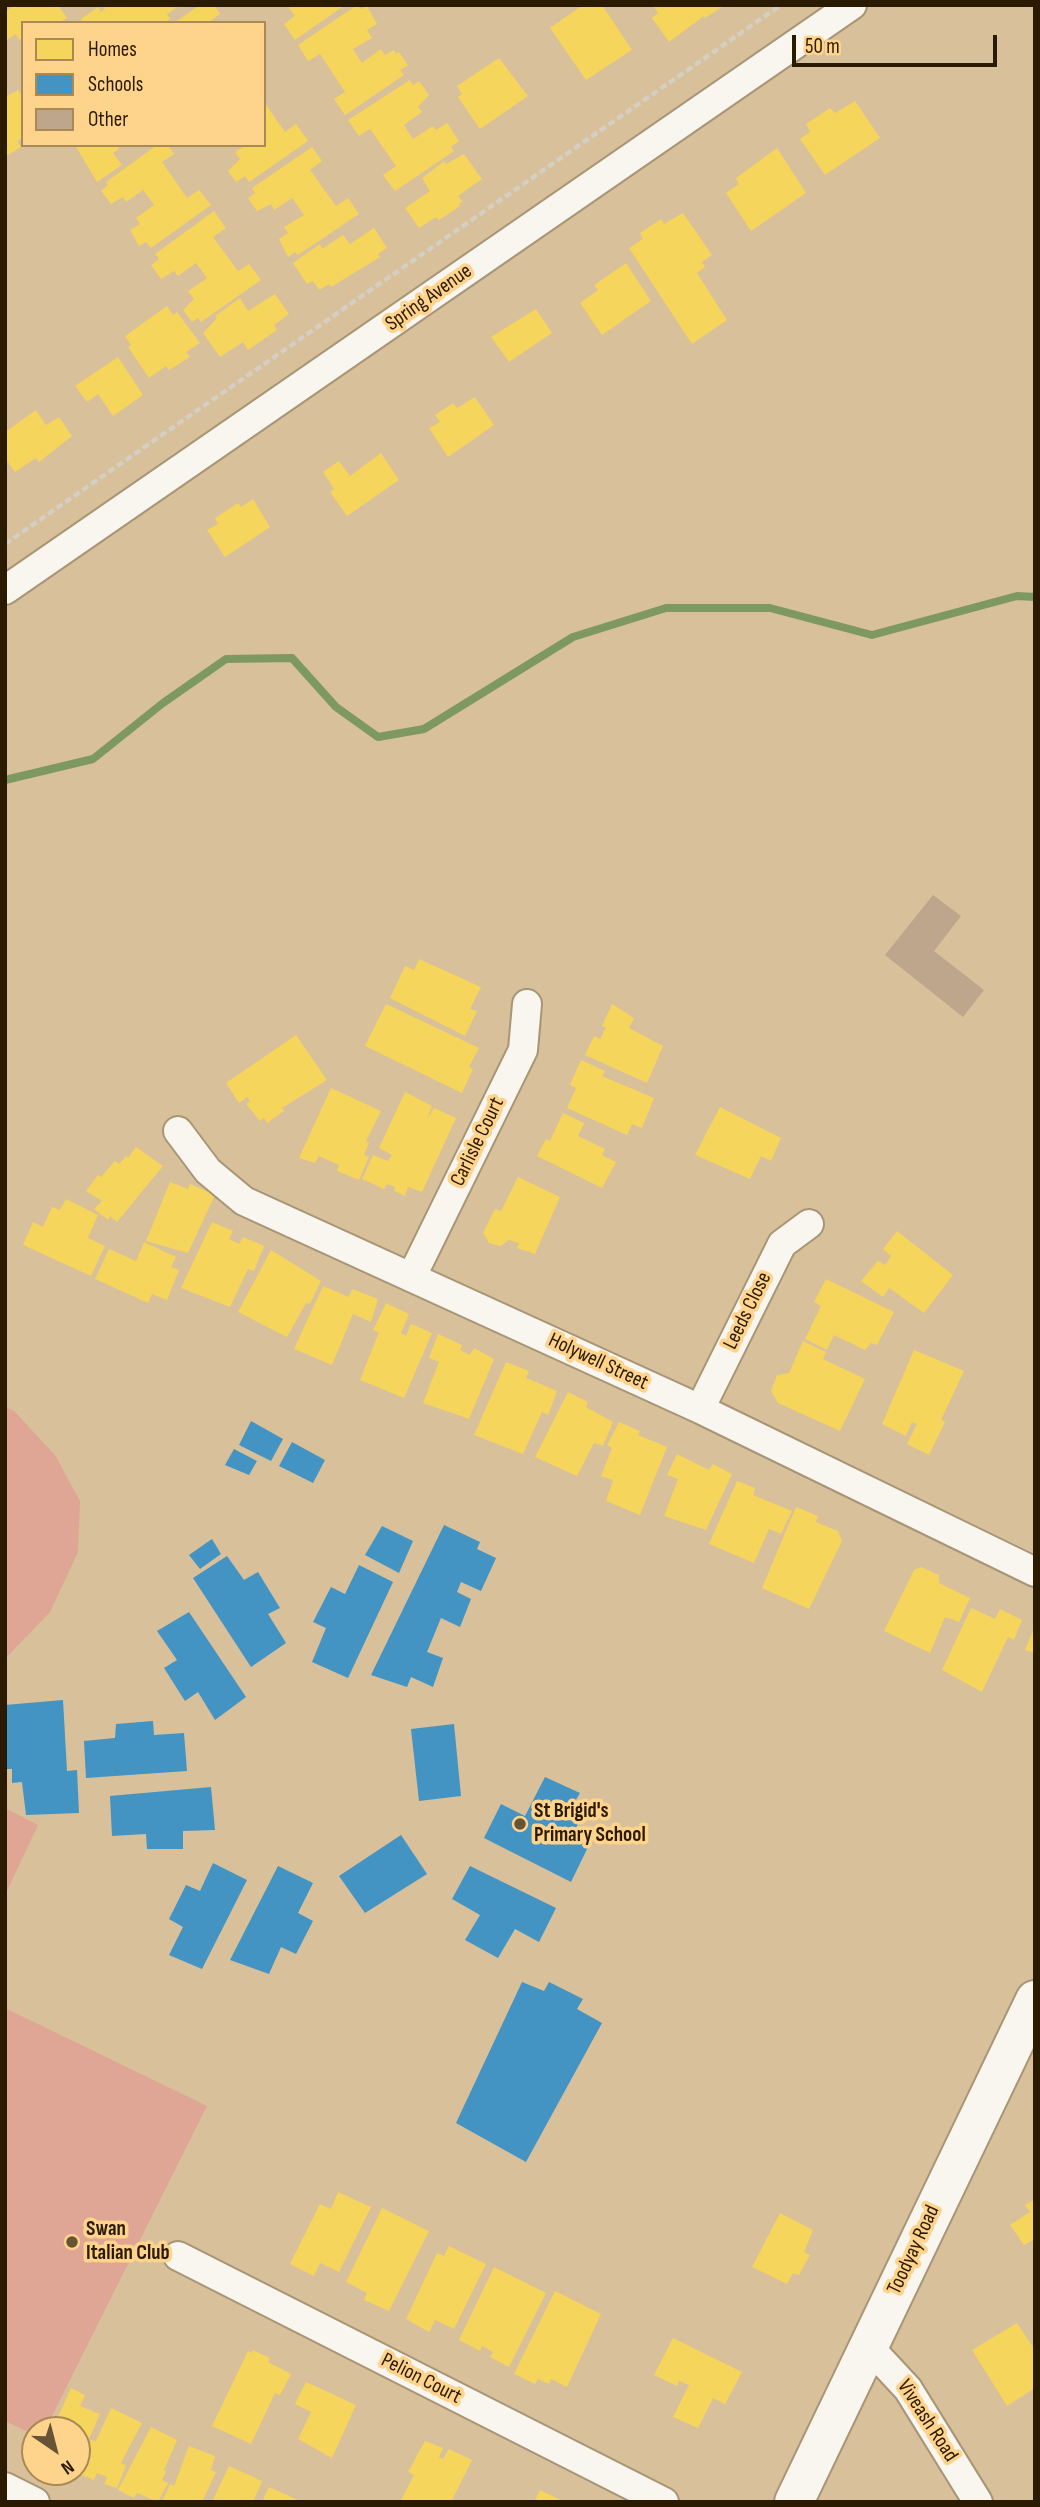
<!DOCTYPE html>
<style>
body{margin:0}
#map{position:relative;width:1040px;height:2507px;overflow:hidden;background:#d7c09a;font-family:"Sofia Sans Condensed",sans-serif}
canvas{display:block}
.frame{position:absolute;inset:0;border:7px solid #2a1a00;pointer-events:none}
.legend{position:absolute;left:21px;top:21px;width:245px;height:126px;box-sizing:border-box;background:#fed38c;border:2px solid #a98954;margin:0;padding:9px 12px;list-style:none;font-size:21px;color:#2a1a00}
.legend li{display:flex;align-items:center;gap:14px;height:35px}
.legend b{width:35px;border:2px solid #a98954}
.north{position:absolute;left:21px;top:2416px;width:70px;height:70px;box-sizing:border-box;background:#fed38c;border:2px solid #a98954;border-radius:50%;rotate:145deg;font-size:19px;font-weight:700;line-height:28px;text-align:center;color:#2a1a00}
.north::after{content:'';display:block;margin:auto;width:24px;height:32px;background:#675436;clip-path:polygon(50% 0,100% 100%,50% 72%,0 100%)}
.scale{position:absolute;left:792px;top:35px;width:205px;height:32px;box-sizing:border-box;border:4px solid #2a1a00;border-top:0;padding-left:9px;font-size:21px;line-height:24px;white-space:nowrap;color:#2a1a00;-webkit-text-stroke:5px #fed38c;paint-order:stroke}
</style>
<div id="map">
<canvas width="1040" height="2507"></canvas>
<div class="frame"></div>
<ul class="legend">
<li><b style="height:19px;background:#f6d55c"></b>Homes</li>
<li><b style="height:19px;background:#4393c3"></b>Schools</li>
<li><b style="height:19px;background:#bda68b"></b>Other</li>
</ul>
<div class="north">N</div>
<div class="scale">50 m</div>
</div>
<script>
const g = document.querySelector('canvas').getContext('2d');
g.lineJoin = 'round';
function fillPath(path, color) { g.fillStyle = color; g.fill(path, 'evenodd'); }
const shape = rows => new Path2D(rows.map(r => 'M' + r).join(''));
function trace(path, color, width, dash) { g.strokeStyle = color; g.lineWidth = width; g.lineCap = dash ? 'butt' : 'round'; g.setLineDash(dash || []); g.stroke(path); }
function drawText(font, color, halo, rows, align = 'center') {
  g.font = font + ' "Sofia Sans Condensed",sans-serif'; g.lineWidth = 7; g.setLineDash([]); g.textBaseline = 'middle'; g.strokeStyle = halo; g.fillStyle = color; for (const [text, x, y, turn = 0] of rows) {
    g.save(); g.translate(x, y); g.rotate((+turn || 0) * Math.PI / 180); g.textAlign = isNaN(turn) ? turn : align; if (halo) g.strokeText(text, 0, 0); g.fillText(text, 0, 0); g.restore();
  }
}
const green = shape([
 [5,1407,14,1411,55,1455,80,1501,78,1552,50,1612,5,1659],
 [5,1808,38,1825,5,1895],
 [5,2008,207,2106,45,2430,35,2430,35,2435,5,2421]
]);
const homes = shape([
 [15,5,58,5,67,18,58,23,23,23,23,37,19,40,16,34,5,41,5,12],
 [101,5,180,5,167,14,170,19,165,23,83,23,81,19,98,7,101,12,105,9],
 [200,5,214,5,220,14,208,23,174,23],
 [287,5,345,5,295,40,284,24,295,16],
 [357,5,361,9,367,6,377,24,367,30,372,38,353,49,362,63,381,49,385,55,394,50,396,54,399,52,408,65,400,70,404,75,345,115,334,99,345,92,320,54,308,61,298,45],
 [583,5,602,5,632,50,586,80,550,28],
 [653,5,725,5,705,18,704,16,669,42,652,18,658,13],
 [499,58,528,96,480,129,458,97,462,94,457,86],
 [410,80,413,85,419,81,429,95,418,107,422,112,404,125,413,139,433,126,436,130,447,123,459,141,451,147,454,151,395,191,383,175,396,166,370,129,359,136,348,120],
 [18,90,23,97,23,138,17,141,21,147,5,157,5,97],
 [855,101,880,138,825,175,800,139,810,132,806,124,830,108,835,113],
 [264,102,285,132,296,124,308,141,249,182,245,176,236,182,228,171,240,159,235,152,246,145,264,145],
 [75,145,116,145,119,149,113,153,122,165,97,182],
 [157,145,168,145,174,154,162,162,187,198,199,190,211,205,151,248,146,242,139,246,130,230,140,224,136,218,154,205,143,190,126,202,123,197,111,204,101,191,108,185,106,182],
 [312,147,322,161,310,170,336,206,348,198,359,214,298,255,295,252,288,257,279,239,288,233,284,227,304,215,292,198,274,210,271,204,257,211,248,198,255,193,252,188],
 [777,148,806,193,751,231,726,193,739,184,736,178],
 [464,154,482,179,458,196,463,202,459,203,460,206,439,220,436,217,419,228,405,208,430,191,422,178,444,161,446,164],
 [214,211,226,228,213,237,238,271,249,264,261,280,201,322,198,318,192,322,183,310,194,299,188,291,207,278,196,263,178,276,174,271,161,279,151,265,159,259,155,254],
 [683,213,712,255,702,262,705,267,697,273,727,320,692,344,629,248,643,239,640,233,661,219,664,224],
 [374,228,387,248,378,254,380,257,331,287,329,284,319,290,313,281,307,284,293,263,320,244,322,249,343,235,350,244],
 [626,263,651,301,602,335,580,303,598,290,594,285],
 [275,294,289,314,274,325,277,330,248,350,243,342,220,357,203,333,217,318,215,316,240,298,248,311],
 [167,306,173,315,177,312,200,343,186,352,190,357,169,370,166,366,149,378,128,347,131,345,125,336],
 [536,309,552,333,509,362,491,337],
 [118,357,143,395,113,416,98,394,87,402,75,386],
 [475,397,494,425,448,457,429,428,440,422,435,415,453,403,457,408],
 [36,410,46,425,59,417,72,436,39,462,36,458,15,472,5,458,5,432],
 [381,453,399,480,347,516,330,492,334,489,323,472,339,461,350,476],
 [253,499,270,527,225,557,207,530,218,524,215,518,238,503,241,507],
 [419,959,481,987,470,1009,477,1011,465,1036,390,998,405,966,414,970],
 [386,1004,479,1048,469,1067,473,1069,462,1093,365,1046],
 [612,1004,634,1018,629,1028,663,1046,647,1083,585,1055,594,1036,600,1039,606,1028,602,1026],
 [296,1035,327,1080,282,1108,284,1111,267,1123,264,1118,260,1121,246,1104,250,1101,247,1097,239,1103,226,1083],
 [581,1060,605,1071,602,1076,654,1098,642,1128,632,1124,627,1135,567,1108,576,1088,570,1085],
 [331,1088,381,1111,366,1141,369,1143,364,1155,369,1157,359,1180,337,1171,339,1165,319,1156,315,1163,299,1158],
 [405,1092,432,1106,427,1119,434,1108,456,1118,422,1192,408,1187,405,1196,394,1191,395,1187,387,1184,384,1189,362,1179,373,1155,388,1161,392,1155,379,1148],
 [720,1107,781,1138,771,1161,761,1156,750,1179,695,1155],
 [563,1113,584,1123,578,1136,605,1149,602,1155,616,1162,602,1188,537,1156,546,1139,550,1141],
 [136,1147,163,1166,117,1222,110,1216,108,1220,94,1209,102,1201,86,1191,98,1175,101,1177,115,1161,119,1164,126,1156,128,1158],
 [518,1177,560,1197,535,1254,517,1248,519,1243,509,1240,500,1246,489,1243,483,1233,495,1209,501,1211],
 [170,1182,188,1189,190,1184,215,1195,188,1253,146,1241],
 [66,1199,98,1215,88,1238,105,1246,91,1276,23,1245,33,1222,43,1227,52,1207,60,1210],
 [212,1222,233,1231,229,1239,239,1244,243,1237,264,1246,254,1271,248,1269,230,1307,181,1288],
 [897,1231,953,1275,924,1313,889,1288,883,1297,861,1281,878,1261,885,1265,891,1256,883,1249],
 [144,1242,176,1257,171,1267,179,1270,167,1300,152,1294,148,1303,95,1279,109,1249,136,1261],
 [271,1250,321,1281,310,1304,306,1303,287,1337,238,1312],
 [826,1279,894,1312,877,1345,871,1343,865,1350,834,1335,827,1350,805,1339,821,1306,814,1302],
 [323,1286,349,1297,352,1289,378,1299,371,1322,353,1314,332,1365,294,1349],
 [386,1303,409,1314,401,1333,406,1336,411,1324,432,1333,404,1398,360,1380,379,1332,373,1330],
 [438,1334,462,1345,460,1350,470,1355,474,1348,494,1359,469,1419,423,1403,439,1362,429,1358],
 [803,1341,826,1352,823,1359,865,1379,840,1431,778,1403,771,1391,777,1375,789,1373],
 [914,1350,964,1371,941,1420,945,1422,929,1455,907,1444,917,1424,912,1422,906,1436,882,1424],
 [506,1362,529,1371,526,1378,557,1391,548,1415,542,1412,523,1454,474,1435],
 [568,1392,588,1402,586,1407,613,1422,603,1446,594,1443,577,1476,535,1457],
 [619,1422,640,1431,638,1435,667,1447,640,1515,606,1501,613,1480,601,1476,612,1448,607,1445],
 [677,1454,709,1470,713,1464,732,1474,706,1530,664,1516,678,1479,667,1475],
 [737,1481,755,1488,753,1495,792,1511,781,1534,769,1529,754,1563,709,1544],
 [796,1507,818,1516,816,1522,838,1531,842,1541,809,1609,762,1588],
 [921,1567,939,1575,939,1583,970,1598,959,1622,945,1617,930,1653,884,1631,914,1570],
 [971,1608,995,1619,1000,1609,1022,1620,1014,1640,1008,1637,982,1692,942,1670],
 [1035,1626,1035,1653,1025,1650],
 [338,2192,371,2207,339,2272,320,2263,314,2276,290,2264,320,2204,331,2209],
 [1035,2199,1035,2239,1024,2245,1010,2225,1030,2212,1025,2205],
 [382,2208,429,2231,389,2311,364,2300,367,2293,346,2282],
 [780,2213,813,2230,804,2252,810,2255,799,2275,793,2273,787,2284,752,2267],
 [449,2246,486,2264,454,2329,435,2320,429,2332,406,2319,437,2253,444,2256],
 [494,2267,546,2293,509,2367,490,2357,493,2352,482,2346,480,2351,459,2340],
 [555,2291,601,2314,567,2387,551,2379,549,2384,538,2379,535,2384,514,2374],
 [1017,2323,1035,2350,1035,2388,1007,2406,972,2350],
 [673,2338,742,2372,725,2404,713,2398,698,2428,673,2417,689,2385,679,2381,677,2386,654,2375],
 [253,2350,270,2358,268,2362,291,2374,280,2395,275,2393,251,2444,212,2426,248,2351,252,2353],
 [306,2382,356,2405,332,2458,298,2439,311,2412,295,2404],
 [71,2388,85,2395,80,2406,100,2414,77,2467,77,2430,52,2430],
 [111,2408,142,2423,121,2463,126,2466,117,2488,104,2484,107,2477,97,2473,94,2480,77,2473,91,2440,96,2441],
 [151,2427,177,2440,164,2470,166,2471,162,2480,168,2483,158,2502,137,2493,134,2498,118,2490],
 [425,2441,443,2448,439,2457,443,2459,449,2449,472,2460,451,2502,400,2502,414,2475,408,2472],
 [189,2446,215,2456,211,2470,216,2472,202,2502,162,2502,170,2484,174,2486],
 [229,2466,262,2481,253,2502,212,2502],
 [269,2487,298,2500,297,2502,262,2502],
 [540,2490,565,2502,534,2502]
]);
const schools = shape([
 [251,1421,283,1439,271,1461,239,1445],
 [292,1442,325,1460,313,1483,279,1466],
 [234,1449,257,1461,249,1475,225,1465],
 [444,1525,480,1542,477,1549,496,1558,481,1591,461,1582,457,1592,471,1599,460,1627,441,1618,427,1652,443,1658,433,1687,411,1677,407,1687,371,1675],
 [382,1526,413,1541,399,1573,365,1555],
 [212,1539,221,1554,200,1569,189,1555],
 [227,1556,244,1580,258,1572,280,1608,268,1614,286,1643,251,1667,193,1578],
 [359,1565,393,1582,348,1678,312,1662,326,1628,313,1622,331,1587,345,1594],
 [189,1612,246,1697,215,1720,198,1692,185,1701,164,1668,177,1660,157,1631],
 [63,1700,67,1771,77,1770,79,1813,26,1815,22,1782,12,1783,12,1769,5,1769,5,1705],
 [153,1721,154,1735,184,1733,187,1771,86,1778,84,1741,115,1738,116,1724],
 [454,1724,461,1796,419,1801,411,1729],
 [545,1777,580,1793,571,1808,583,1814,572,1836,589,1845,571,1882,484,1838,501,1804,525,1816],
 [211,1787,215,1830,183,1831,183,1849,147,1849,146,1834,112,1836,110,1796],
 [401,1835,427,1874,365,1913,339,1876],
 [213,1863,247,1880,202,1969,169,1955,183,1927,169,1919,186,1885,200,1891],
 [278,1866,313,1883,298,1913,313,1921,296,1954,281,1947,269,1974,230,1960],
 [470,1866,556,1908,539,1942,515,1929,498,1958,465,1940,480,1915,452,1899],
 [522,1982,544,1991,549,1982,583,1999,577,2009,602,2023,526,2162,456,2123]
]);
const stream = shape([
 [5,780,93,759,163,703,226,659,292,658,336,707,378,737,424,729,573,637,666,608,770,608,872,635,1017,596,1035,597]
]);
const building = shape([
 [933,895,961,916,934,951,984,990,963,1017,885,955]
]);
const path = shape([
 [5,544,781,5]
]);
const minor = shape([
 [5,590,852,5],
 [178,1131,208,1171,244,1201,700,1409,1035,1572],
 [412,1276,523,1050,527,1004],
 [700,1409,782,1244,809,1224],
 [178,2256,664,2502],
 [868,2346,908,2389,978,2502],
 [5,2487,35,2502]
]);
const secondary = shape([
 [794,2502,1035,2000]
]);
const markers = [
 [520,1824,7,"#675436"],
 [72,2242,7,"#675436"]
];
const streetNames = [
 ["Spring Avenue",429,298,-35],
 ["Carlisle Court",478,1142,-64],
 ["Leeds Close",748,1311,-64],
 ["Holywell Street",598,1362,25],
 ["Toodyay Road",914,2250,-65],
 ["Pelion Court",421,2379,27],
 ["Viveash Road",927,2421,57]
];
const poiNames = [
 ["St Brigid's",534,1812],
 ["Primary School",534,1836],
 ["Swan",86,2230],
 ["Italian Club",86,2254]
];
fillPath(green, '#dfa695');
fillPath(homes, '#f6d55c');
fillPath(schools, '#4393c3');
trace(stream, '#7d9961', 8);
fillPath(building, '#bda68b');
trace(minor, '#a79576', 32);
trace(secondary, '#a79576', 42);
trace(path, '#d5cec2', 4.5, [7, 3.5]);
trace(minor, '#f9f6f0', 28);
trace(secondary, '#f9f6f0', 38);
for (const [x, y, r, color] of markers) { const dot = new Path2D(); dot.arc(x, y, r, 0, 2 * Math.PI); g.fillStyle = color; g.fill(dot); trace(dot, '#fed38c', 2.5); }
drawText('21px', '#2a1a00', '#fed38c', streetNames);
drawText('bold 21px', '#2a1a00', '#fed38c', poiNames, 'left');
</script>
